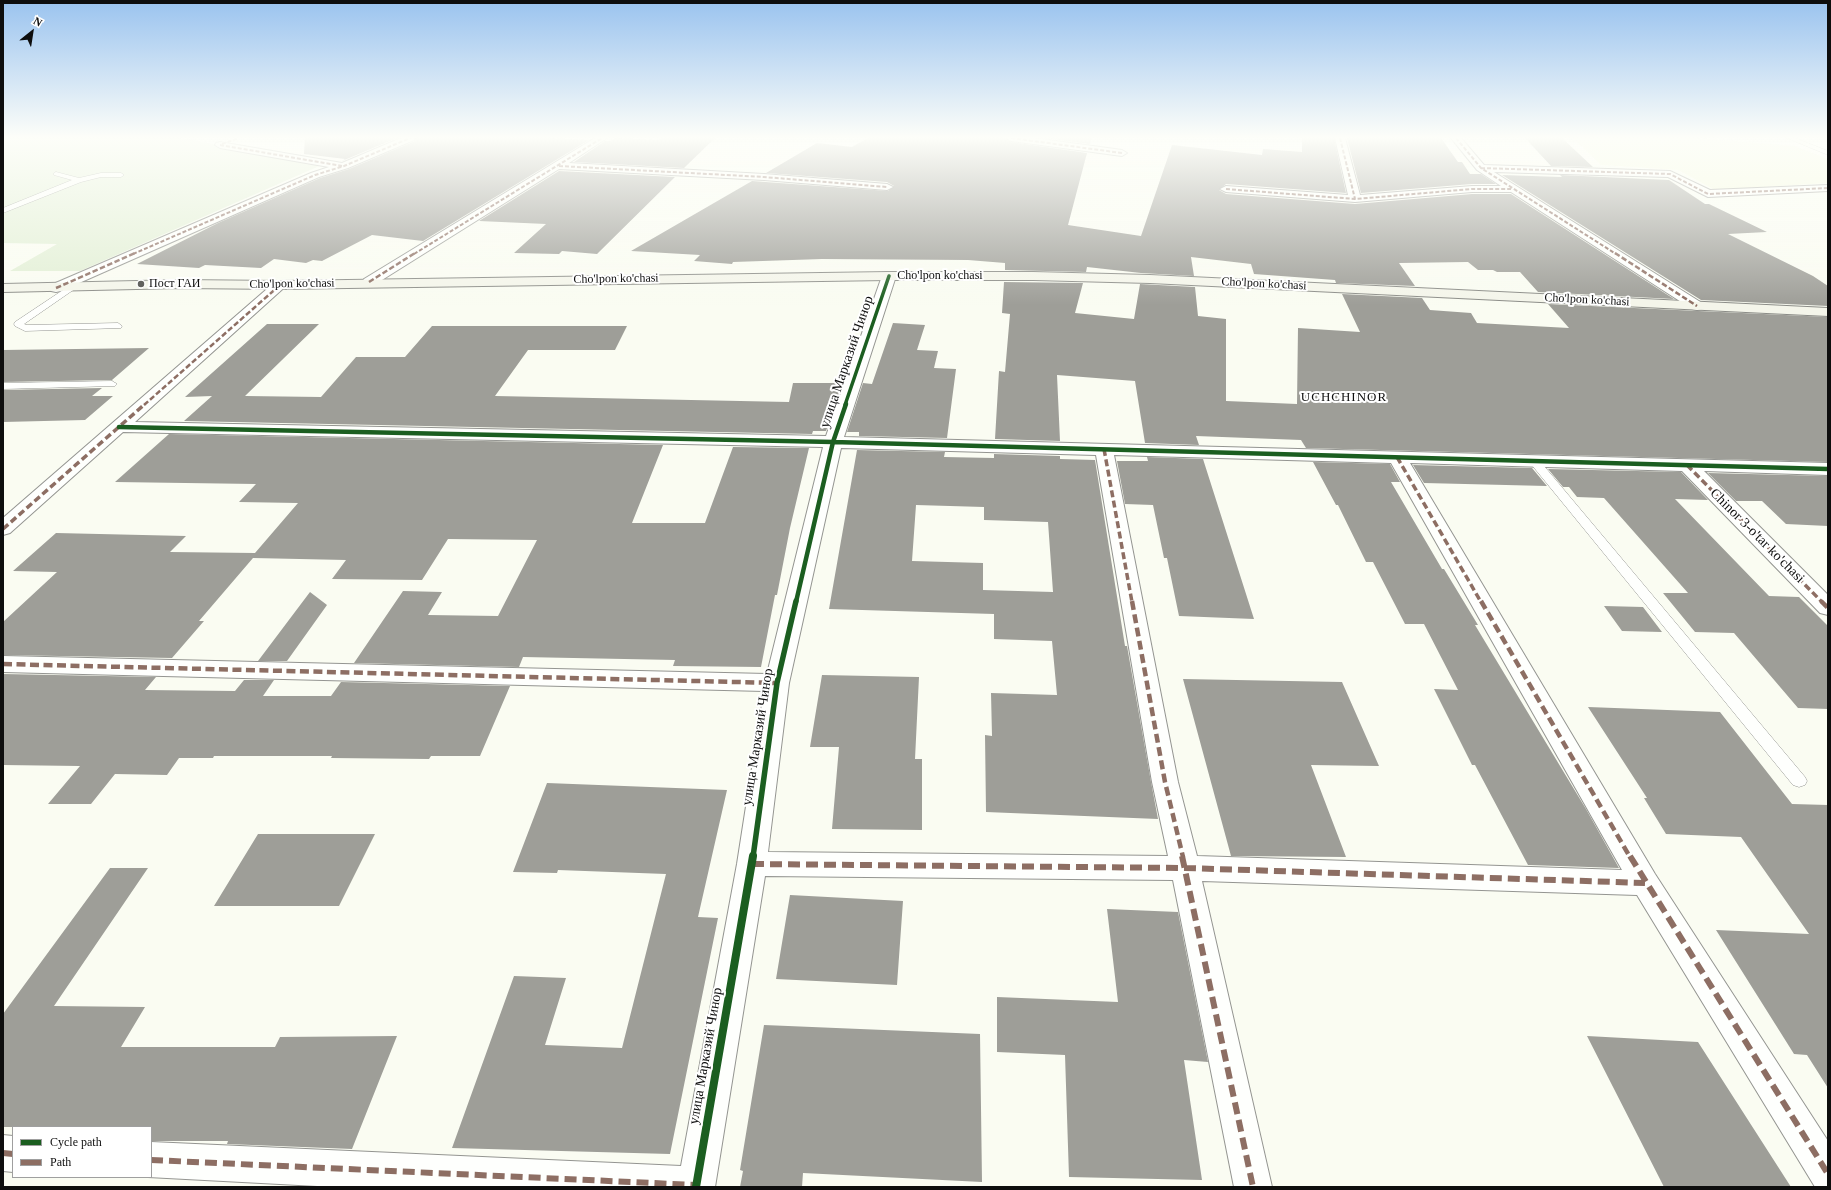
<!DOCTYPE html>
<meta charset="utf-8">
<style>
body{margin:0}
#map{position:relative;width:1831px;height:1190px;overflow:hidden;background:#fafcf2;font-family:"Times New Roman",serif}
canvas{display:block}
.frame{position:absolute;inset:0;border:4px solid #0e0e0e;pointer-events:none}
.legend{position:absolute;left:12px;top:1126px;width:140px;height:52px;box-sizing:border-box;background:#fff;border:1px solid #9f9f9f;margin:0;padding:5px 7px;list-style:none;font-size:12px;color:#0e0e0e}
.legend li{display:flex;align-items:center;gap:8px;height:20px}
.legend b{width:20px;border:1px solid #9f9f9f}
.north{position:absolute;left:12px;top:12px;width:40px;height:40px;-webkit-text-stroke:3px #fff;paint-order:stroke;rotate:30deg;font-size:11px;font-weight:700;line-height:16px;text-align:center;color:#0e0e0e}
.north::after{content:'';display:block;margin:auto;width:14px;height:18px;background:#0e0e0e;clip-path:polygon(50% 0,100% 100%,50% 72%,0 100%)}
</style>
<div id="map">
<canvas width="1831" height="1190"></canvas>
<div class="frame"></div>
<ul class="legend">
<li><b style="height:5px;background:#1b5e20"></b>Cycle path</li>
<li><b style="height:5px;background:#8d6e63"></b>Path</li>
</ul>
<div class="north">N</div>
</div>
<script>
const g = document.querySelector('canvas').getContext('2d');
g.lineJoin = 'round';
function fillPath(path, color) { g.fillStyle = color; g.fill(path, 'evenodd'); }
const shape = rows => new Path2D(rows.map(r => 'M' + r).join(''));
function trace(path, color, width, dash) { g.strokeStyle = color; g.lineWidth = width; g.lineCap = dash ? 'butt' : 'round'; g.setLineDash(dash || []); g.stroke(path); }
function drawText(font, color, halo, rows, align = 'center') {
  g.font = font + ' "Times New Roman",serif'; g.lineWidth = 4; g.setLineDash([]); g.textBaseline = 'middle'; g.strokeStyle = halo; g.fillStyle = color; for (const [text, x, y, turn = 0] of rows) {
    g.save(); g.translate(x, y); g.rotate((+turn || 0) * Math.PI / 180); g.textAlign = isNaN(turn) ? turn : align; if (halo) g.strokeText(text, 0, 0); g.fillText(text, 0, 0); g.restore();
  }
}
const farmland = shape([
 [1573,138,1697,138,1795,146,1828,159,1828,183,1715,190,1678,170,1601,165]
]);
const cemetery = shape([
 [3,138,180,138,324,164,80,271,10,271,57,244,3,243]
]);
const building = shape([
 [305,138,397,138,342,161,345,159,304,154],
 [416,138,550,138,589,140,423,241,372,235,322,261,313,260,306,263,274,259,261,268,205,265,199,268,137,264,218,223,320,178,349,169,415,141],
 [616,138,658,140,663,138,715,138,684,168,574,162,605,141,610,141],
 [868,138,1005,138,1011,142,1087,153,1068,225,1141,236,1172,145,1262,155,1263,149,1302,152,1302,138,1334,138,1346,193,1226,184,1219,190,1226,194,1355,204,1472,194,1511,194,1674,299,1538,292,1520,272,1497,272,1493,270,1478,270,1468,262,1399,263,1415,286,1336,283,1335,280,1254,274,1251,264,1191,257,1194,276,1141,273,1087,267,1086,272,1005,270,1005,263,968,260,822,259,733,262,732,264,694,261,700,255,631,251,752,181,888,191,894,186,887,182,766,173,817,143,852,147],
 [1045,138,1091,138,1090,144],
 [1347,138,1441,138,1458,162,1462,162,1470,174,1481,174,1496,184,1472,184,1361,193],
 [1525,138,1562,138,1593,167,1551,166],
 [559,171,675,177,597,254,562,251,559,254,514,253,546,224,479,221],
 [1502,175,1562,177,1560,175,1669,180,1705,204,1709,204,1767,232,1728,234,1813,276,1828,286,1828,306,1701,300],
 [1004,282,1083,283,1075,313,1134,319,1140,284,1195,287,1198,316,1226,319,1226,401,1297,404,1298,328,1360,332,1342,294,1422,298,1430,310,1471,313,1477,323,1569,328,1548,304,1828,317,1828,462,1306,448,1301,440,1196,436,1199,445,1145,443,1135,381,1057,375,1060,441,995,439,999,371,1005,372,1010,314,1002,313],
 [893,323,925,325,917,350,938,351,934,368,956,369,947,438,859,436,859,432,847,432,863,383,872,384],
 [267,324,319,324,245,396,321,397,356,357,405,357,432,326,627,326,615,350,528,350,495,396,789,402,793,383,843,383,826,431,813,431,812,434,184,421,212,396,185,397],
 [149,348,112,380,3,382,3,350],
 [102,388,92,396,113,396,85,420,3,422,3,390],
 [169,434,663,445,632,523,705,523,733,447,809,448,790,528,777,595,775,595,761,667,673,666,675,660,523,657,519,667,354,663,403,591,442,592,428,615,498,616,537,540,448,539,422,580,332,579,346,560,253,558,199,621,204,621,172,658,3,655,3,622,57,572,13,571,56,533,186,536,170,552,255,553,298,503,239,502,256,484,115,482],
 [857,450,945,452,944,457,994,458,994,454,1060,456,1060,459,1095,460,1125,646,1127,646,1151,782,1158,819,986,812,985,735,992,736,991,693,1057,695,1052,641,994,639,994,614,829,609],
 [916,505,984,507,984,520,1048,522,1053,592,983,590,983,563,912,561],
 [1147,457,1203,459,1254,619,1179,616,1167,558,1164,558,1153,505,1125,504,1117,461,1148,461],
 [1313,462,1390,464,1400,482,1391,482,1442,569,1444,569,1478,625,1475,625,1586,809,1619,868,1528,865,1475,765,1472,765,1434,689,1458,690,1424,624,1405,624,1373,562,1366,562,1338,505,1336,505],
 [1413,465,1532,468,1547,486,1424,483],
 [1548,469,1681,472,1708,500,1675,499,1769,596,1799,597,1828,626,1828,709,1798,708,1734,633,1695,632,1663,593,1688,593,1604,498,1577,497,1569,487,1563,487],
 [1708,473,1828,476,1828,526,1786,524,1762,501,1736,501],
 [310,592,327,605,287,661,258,661],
 [1604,606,1643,607,1662,632,1622,631],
 [3,674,156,677,145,690,235,691,244,680,274,680,263,696,331,696,341,682,510,686,480,756,431,756,429,759,331,758,332,756,214,756,213,758,179,758,167,775,115,774,91,804,48,804,80,766,3,765],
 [822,675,919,677,915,759,922,759,922,830,832,829,839,747,810,747],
 [1183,679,1342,682,1379,766,1311,765,1346,857,1231,856],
 [1588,707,1720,712,1792,804,1828,805,1828,1088,1807,1055,1794,1054,1716,930,1809,934,1741,837,1666,834,1644,798,1647,798],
 [547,783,727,790,698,917,718,918,670,1154,452,1148,514,976,566,978,545,1045,622,1048,666,874,558,870,557,873,513,872],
 [258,834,375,834,339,906,214,906],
 [110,868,148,868,54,1006,145,1007,121,1047,275,1047,280,1037,397,1036,352,1149,227,1144,228,1141,151,1141,151,1127,3,1127,3,1014],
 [790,895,903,901,897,985,776,979],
 [1107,909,1178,912,1208,1062,1184,1060,1202,1180,1069,1177,1065,1055,997,1052,997,997,1118,1002],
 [764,1025,980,1034,982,1182,803,1173,802,1187,740,1187,743,1171,740,1170],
 [1587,1036,1698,1042,1791,1187,1664,1187]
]);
const service = shape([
 [1787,138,1795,138,1828,151,1828,155,1787,138],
 [56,172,79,178,101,173,121,173,124,175,121,177,101,177,81,182,3,213,3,208,72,180,54,175,54,173,56,172],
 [72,284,75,284,79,286,24,324,27,325,118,323,122,326,121,328,25,331,15,326,14,324,15,322,72,284],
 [112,381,117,384,115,386,3,389,3,383,112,381],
 [1535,459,1539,460,1805,777,1807,781,1805,785,1799,787,1793,785,1531,464,1530,462,1535,459]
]);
const minor = shape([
 [401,138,415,138,414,140,348,168,319,177,61,291,56,292,51,291,49,288,51,285,311,173,329,167,220,148,215,145,216,143,220,142,342,163,401,138],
 [595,138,607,138,569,163,764,174,887,184,893,187,887,190,764,180,559,169,374,285,369,286,364,285,362,282,364,279,595,138],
 [1006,138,1034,138,1122,150,1127,153,1122,156,1011,141,1006,138],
 [1335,138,1345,138,1360,195,1472,186,1501,186,1477,170,1451,138,1461,138,1484,165,1670,171,1710,190,1828,185,1828,191,1708,197,1668,177,1494,172,1702,303,1704,306,1702,309,1697,310,1692,309,1511,192,1472,192,1355,202,1226,192,1220,189,1226,186,1348,195,1335,138],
 [889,272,894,273,896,276,844,437,1828,463,1828,475,1704,471,1828,595,1828,615,1820,613,1682,471,1410,463,1655,874,1828,1141,1828,1187,1815,1187,1637,895,1202,881,1272,1187,1234,1187,1173,880,765,876,715,1187,336,1187,148,1177,151,1177,151,1142,681,1166,737,864,764,691,3,672,3,656,767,674,823,447,123,432,10,533,3,535,3,518,275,282,280,281,285,282,287,285,135,422,826,436,882,276,884,273,889,272],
 [841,448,1096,455,1152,782,1168,856,768,852,789,683,841,448],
 [1114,455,1391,463,1622,870,1197,856,1178,782,1114,455],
 [3,1135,13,1136,13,1172,3,1171,3,1135]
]);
const secondary = shape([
 [889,272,1033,272,1150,275,1828,308,1828,316,1150,283,1033,280,889,280,280,289,181,288,3,292,3,284,181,280,280,281,889,272]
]);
const quietFar4 = shape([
 [1011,138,1122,153],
 [1340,138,1355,199],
 [1456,138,1481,168,1616,254],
 [222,144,239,138],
 [220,145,342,166],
 [559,166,764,177,887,187],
 [1481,168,1670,174,1708,194,1828,188],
 [1226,189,1355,199,1472,189,1511,189],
 [133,254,315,175,344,166,410,138],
 [414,254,602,138]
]);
const quietFar3 = shape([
 [1615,253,1697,306],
 [369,282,415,253],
 [56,288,135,253],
 [144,405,280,285]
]);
const quietFar2 = shape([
 [1104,449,1132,602],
 [1397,457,1481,602],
 [1687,465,1822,602],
 [3,529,145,404]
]);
const quietFar1 = shape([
 [1132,601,1165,782,1183,857],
 [1481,601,1630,857],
 [1821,601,1828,608],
 [3,664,777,683]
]);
const quiet = shape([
 [1182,856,1253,1187],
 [1630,856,1828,1174],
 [752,864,1185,868,1645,883],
 [3,1153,13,1154],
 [151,1160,696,1185]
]);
const cyclewayFar3 = shape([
 [845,405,889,276]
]);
const cyclewayFar2 = shape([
 [119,427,833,442,1828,469],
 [796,602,833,442,846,404]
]);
const cyclewayFar1 = shape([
 [753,857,777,683,796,601]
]);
const cycleway = shape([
 [696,1187,753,856]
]);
const markers = [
 [141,284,4,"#61615e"]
];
const farStreetnames = [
 ["Cho'lpon ko'chasi",940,276],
 ["Cho'lpon ko'chasi",616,279,-1],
 ["Cho'lpon ko'chasi",292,284,-1],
 ["Cho'lpon ko'chasi",1264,284,3],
 ["Cho'lpon ko'chasi",1587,300,3]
];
const farPoinames = [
 ["Пост ГАИ",149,284]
];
const farQuarternames = [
 ["UCHCHINOR",1344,398]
];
const streetNames = [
 ["улица Марказий Чинор",847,362,-71],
 ["Chinor 3-o'tar ko'chasi",1757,536,45],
 ["улица Марказий Чинор",758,737,-81],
 ["улица Марказий Чинор",706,1056,-80]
];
fillPath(farmland, '#f5fadd');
fillPath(cemetery, '#e2efd5');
fillPath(building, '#9e9e98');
trace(service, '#949591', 1);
trace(minor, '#949591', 2);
trace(secondary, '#8b8c87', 2);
fillPath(service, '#fefffd');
fillPath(minor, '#fefffd');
fillPath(secondary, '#f4f5ea');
trace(quietFar4, '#8d6e63', 2, [4, 2]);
trace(quietFar3, '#8d6e63', 2.5, [5.5, 2.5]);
trace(quietFar2, '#8d6e63', 3.5, [7, 3.5]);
trace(quietFar1, '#8d6e63', 4.5, [9, 4.5]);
trace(quiet, '#8d6e63', 6, [12, 6]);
trace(cyclewayFar3, '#1b5e20', 3.5);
trace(cyclewayFar2, '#1b5e20', 4.5);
trace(cyclewayFar1, '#1b5e20', 5.5);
trace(cycleway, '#1b5e20', 8);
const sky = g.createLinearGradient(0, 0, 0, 305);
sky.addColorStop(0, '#9ac3ef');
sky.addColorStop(0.45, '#fdfef9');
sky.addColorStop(1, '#fdfef900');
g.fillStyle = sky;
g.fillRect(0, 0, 1831, 305);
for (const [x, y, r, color] of markers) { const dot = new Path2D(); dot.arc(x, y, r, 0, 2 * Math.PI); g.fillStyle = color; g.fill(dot); trace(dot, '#fff', 1.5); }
drawText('12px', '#0e0e0e', '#fff', farStreetnames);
drawText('12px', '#0e0e0e', '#fff', farPoinames, 'left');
g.letterSpacing = '1px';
drawText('13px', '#0e0e0e', '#fff', farQuarternames);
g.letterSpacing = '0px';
drawText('14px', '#0e0e0e', '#fff', streetNames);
</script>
